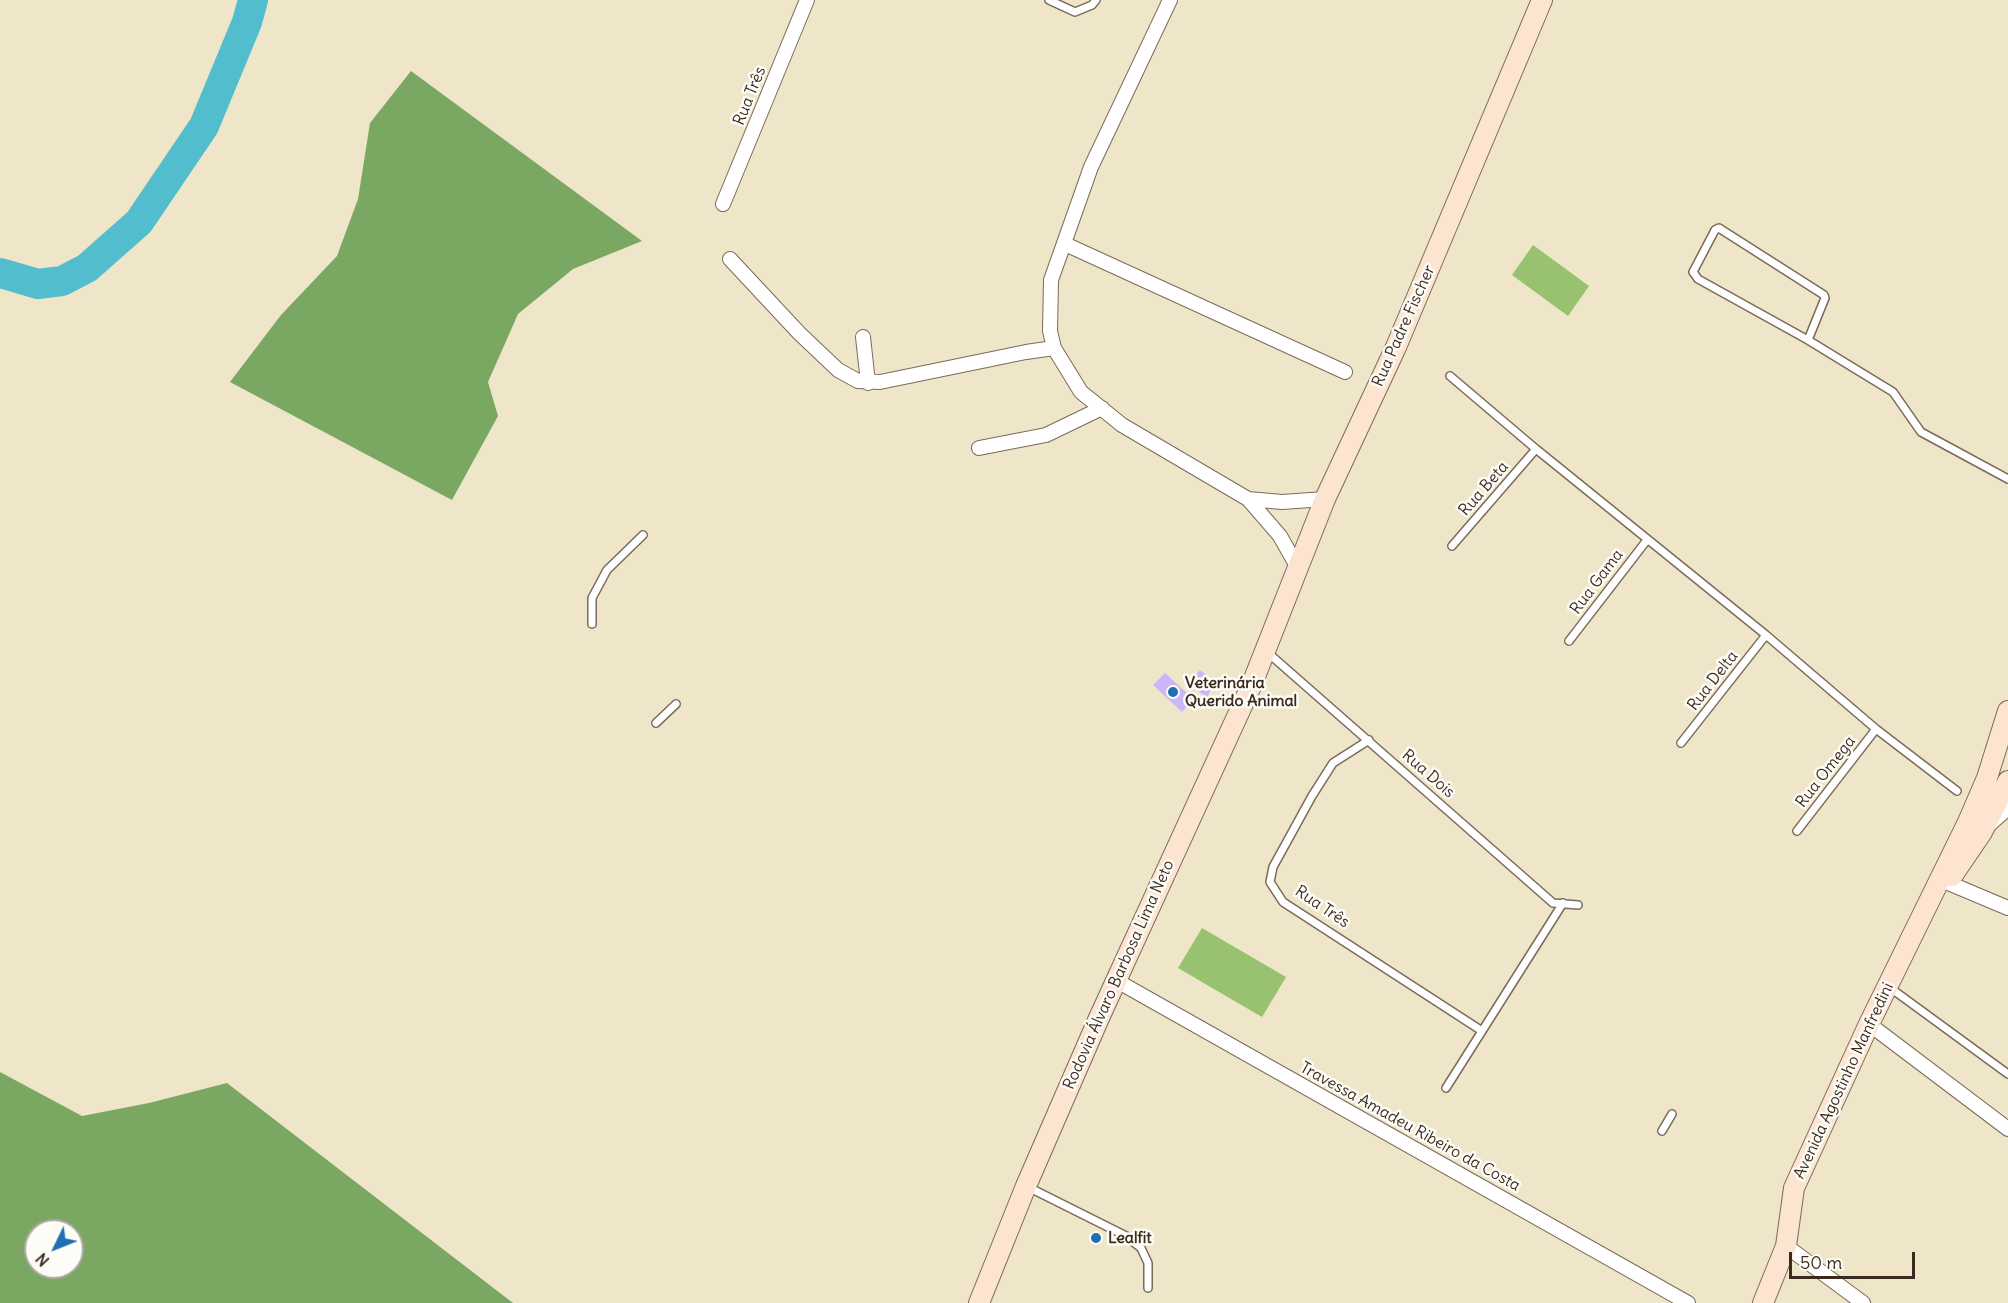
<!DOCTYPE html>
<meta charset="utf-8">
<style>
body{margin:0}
#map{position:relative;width:2008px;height:1303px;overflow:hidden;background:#efe5c8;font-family:Delius,sans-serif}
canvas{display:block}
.north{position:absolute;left:24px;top:1219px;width:60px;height:60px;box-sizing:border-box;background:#fdfcf7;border:2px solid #afa8a0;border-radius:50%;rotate:227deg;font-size:16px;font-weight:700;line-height:24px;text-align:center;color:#3b2a1e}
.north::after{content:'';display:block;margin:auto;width:21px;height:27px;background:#1f6fb2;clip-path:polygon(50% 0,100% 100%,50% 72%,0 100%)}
.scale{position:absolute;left:1789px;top:1252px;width:126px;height:27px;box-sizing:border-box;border:3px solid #3b2a1e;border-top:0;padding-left:8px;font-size:18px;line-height:21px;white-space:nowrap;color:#3b2a1e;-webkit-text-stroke:4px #fdfcf7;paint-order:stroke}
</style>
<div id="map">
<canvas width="2008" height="1303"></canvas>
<div class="north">N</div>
<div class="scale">50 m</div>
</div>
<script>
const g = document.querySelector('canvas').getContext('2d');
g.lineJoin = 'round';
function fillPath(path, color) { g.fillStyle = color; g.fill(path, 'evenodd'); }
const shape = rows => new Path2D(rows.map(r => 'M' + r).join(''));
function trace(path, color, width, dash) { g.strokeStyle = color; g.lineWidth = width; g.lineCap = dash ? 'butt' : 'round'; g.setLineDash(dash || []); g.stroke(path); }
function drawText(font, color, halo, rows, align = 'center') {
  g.font = font + ' Delius,sans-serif'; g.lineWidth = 5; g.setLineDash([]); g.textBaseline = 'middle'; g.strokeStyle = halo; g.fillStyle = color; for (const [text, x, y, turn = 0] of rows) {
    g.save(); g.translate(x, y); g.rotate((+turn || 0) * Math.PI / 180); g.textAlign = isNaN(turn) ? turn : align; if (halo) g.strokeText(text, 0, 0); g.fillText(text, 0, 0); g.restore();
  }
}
const green = shape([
 [1533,245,1589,286,1568,316,1512,275],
 [1202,928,1286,977,1262,1017,1178,968]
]);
const forest = shape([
 [411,71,642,241,573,269,518,314,488,382,498,416,452,500,230,382,281,315,337,256,358,199,370,123],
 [0,1072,82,1116,149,1103,227,1083,513,1303,0,1303],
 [36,1231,72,1231,72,1267,36,1267]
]);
const river = shape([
 [0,273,38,284,62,281,87,268,139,222,204,126,247,22,253,0]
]);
const building = shape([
 [1200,670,1214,682,1207,698,1189,683],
 [1165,673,1193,699,1182,712,1153,685]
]);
const lane = shape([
 [1049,0,1075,12,1092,5,1096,0],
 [1808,340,1825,298,1824,295,1722,230,1719,228,1715,230,1693,272,1698,279,1808,340,1893,392,1921,432,2008,479],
 [1450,376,1536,449,1766,635,1876,729,1957,791],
 [1452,546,1536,449],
 [592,624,592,598,607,570,643,535],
 [1569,641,1647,540],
 [1267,652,1553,903,1578,905],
 [656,723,676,704],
 [1369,740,1333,763,1312,796,1273,867,1270,882,1283,902,1482,1031],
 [1681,743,1766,635],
 [1797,831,1876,729],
 [1889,987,2008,1074],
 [1446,1088,1563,903],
 [1662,1131,1672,1114],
 [1028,1187,1126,1236,1141,1248,1148,1263,1148,1288]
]);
const street = shape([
 [1170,0,1091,167,1051,280,1050,331,1054,348,1081,392,1122,425,1248,499,1280,536,1298,568],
 [723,204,807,0],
 [1065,244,1345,372],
 [730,259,799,333,838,370,858,381,880,382,1026,352,1054,348],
 [863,337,868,383],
 [979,448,1046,435,1102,408],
 [1248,499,1282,502,1325,499],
 [1990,824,2008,808],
 [1939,879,2008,908],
 [1117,981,1688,1303],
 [1869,1024,2008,1129],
 [1786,1246,1863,1303]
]);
const secondary = shape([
 [1952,876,1982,832,2008,781],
 [979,1303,1026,1186,1099,1018,1252,684,1325,499,1396,347,1542,0],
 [1763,1303,1786,1246,1794,1188,1869,1024,1968,822,1987,778,2008,711]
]);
const markers = [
 [1173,692,6,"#1f6fb2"],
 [1096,1238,6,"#1f6fb2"]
];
const streetNames = [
 ["Rua Três",750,96,-68],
 ["Rua Padre Fischer",1404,326,-66],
 ["Rua Beta",1484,489,-49],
 ["Rua Gama",1597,582,-53],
 ["Rua Delta",1713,681,-52],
 ["Rua Omega",1826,772,-52],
 ["Rua Dois",1428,774,41],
 ["Rua Três",1322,907,34],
 ["Rodovia Álvaro Barbosa Lima Neto",1119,975,-66],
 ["Avenida Agostinho Manfredini",1844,1081,-65],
 ["Travessa Amadeu Ribeiro da Costa",1410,1127,29]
];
const poiNames = [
 ["Veterinária",1185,683],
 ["Querido Animal",1185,701],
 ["Lealfit",1108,1238]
];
fillPath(green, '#98c26f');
fillPath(forest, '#7aa862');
trace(river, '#52bdcd', 30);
fillPath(building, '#ccb5f9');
trace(lane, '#7a6b5a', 10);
trace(street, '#7a6b5a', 16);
trace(secondary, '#7a6b5a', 22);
trace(lane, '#fff', 7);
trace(street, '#fff', 14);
trace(secondary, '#fde4d1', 20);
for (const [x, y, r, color] of markers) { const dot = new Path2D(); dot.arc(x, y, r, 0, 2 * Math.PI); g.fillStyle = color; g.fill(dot); trace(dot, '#fdfcf7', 2); }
drawText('16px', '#3b2a1e', '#fdfcf7', streetNames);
drawText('bold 16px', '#3b2a1e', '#fdfcf7', poiNames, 'left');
</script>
